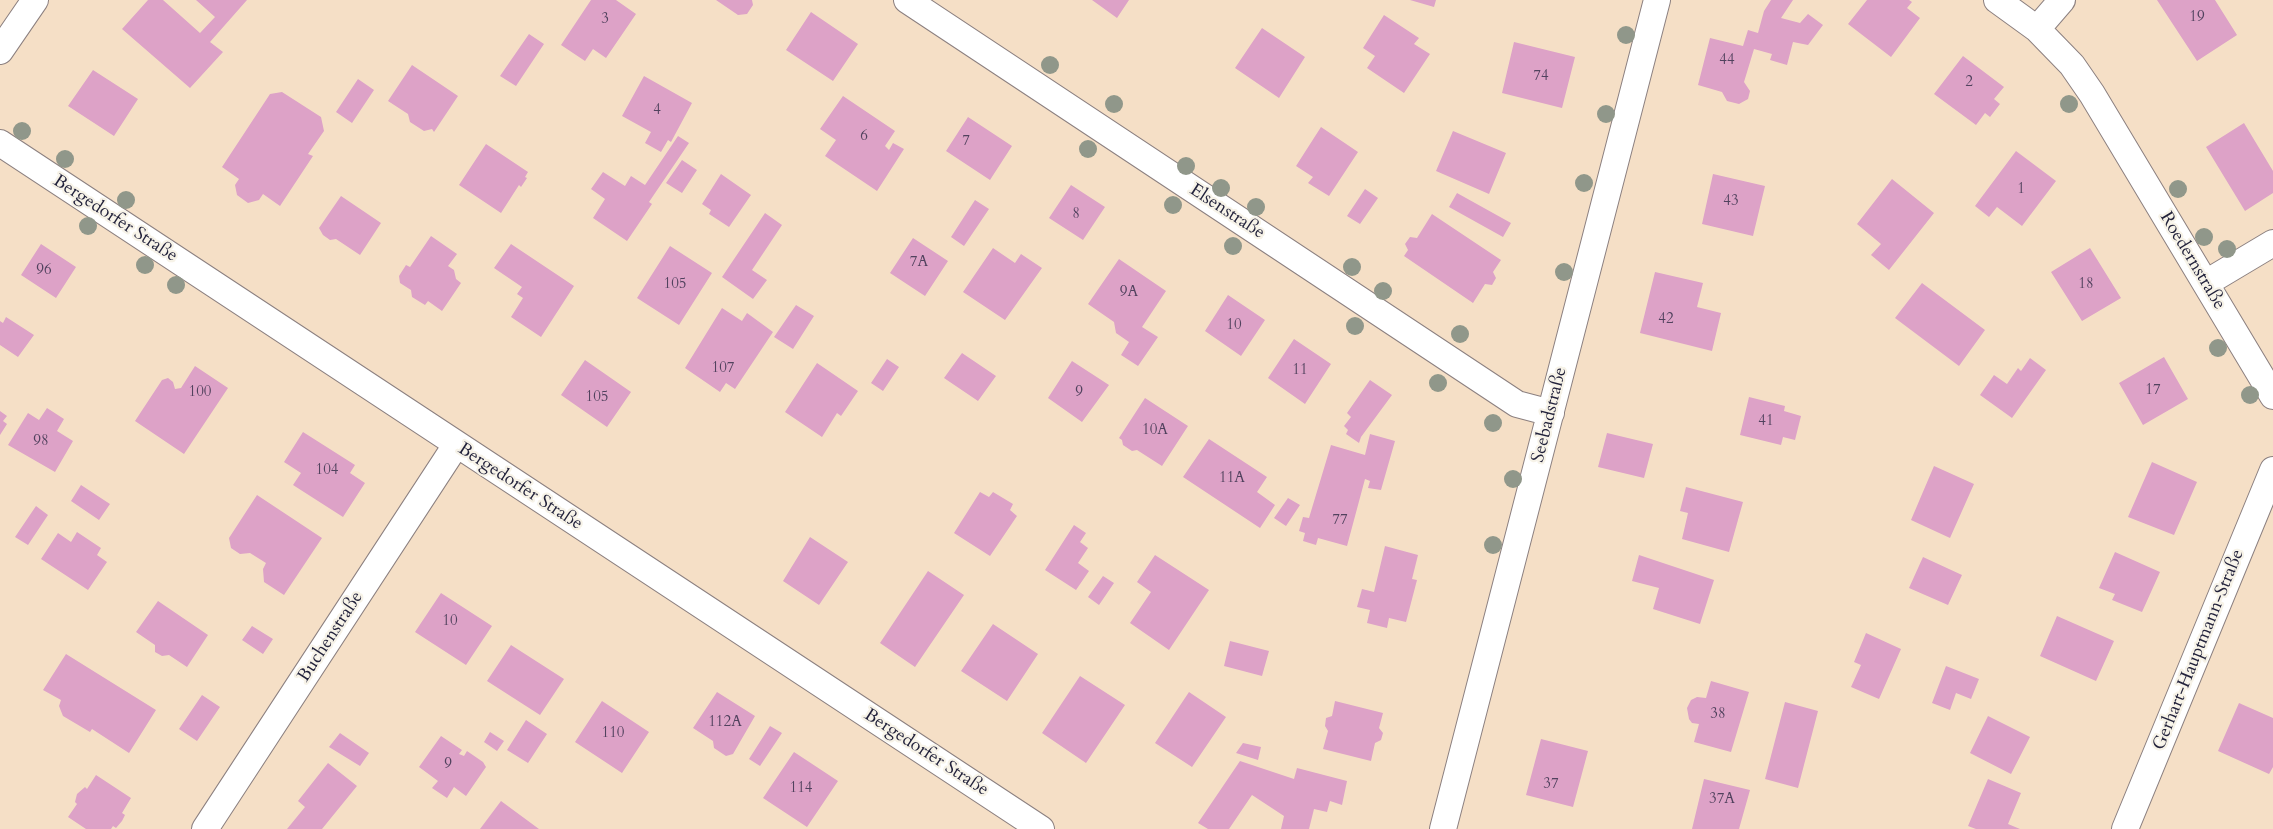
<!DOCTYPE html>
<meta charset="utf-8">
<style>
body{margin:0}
canvas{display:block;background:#f5dfc6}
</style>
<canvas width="2273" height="829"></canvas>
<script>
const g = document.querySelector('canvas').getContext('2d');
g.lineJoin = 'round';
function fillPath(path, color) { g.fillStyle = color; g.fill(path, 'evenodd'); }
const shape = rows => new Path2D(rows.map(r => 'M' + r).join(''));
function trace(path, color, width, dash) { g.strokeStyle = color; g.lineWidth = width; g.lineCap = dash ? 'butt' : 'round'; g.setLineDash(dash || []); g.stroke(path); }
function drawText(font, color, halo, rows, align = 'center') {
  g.font = font + ' Cardo,serif'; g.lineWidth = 4.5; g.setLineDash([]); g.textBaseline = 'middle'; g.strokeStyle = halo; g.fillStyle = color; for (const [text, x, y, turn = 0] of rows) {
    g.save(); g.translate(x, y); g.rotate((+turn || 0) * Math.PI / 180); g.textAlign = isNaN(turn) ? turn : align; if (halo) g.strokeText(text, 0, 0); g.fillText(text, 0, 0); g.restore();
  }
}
const building = shape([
 [148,0,163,0,200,33,215,17,196,0,247,0,210,42,223,52,190,88,122,29],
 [591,0,616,0,636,14,606,58,593,49,585,61,561,45],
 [716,0,752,0,753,5,747,14,738,15],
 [1092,0,1129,0,1117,18],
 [1410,0,1436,0,1434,7],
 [1771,0,1793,0,1781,18,1800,23,1808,14,1823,25,1808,45,1793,42,1787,65,1770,60,1772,54,1754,49,1744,82,1750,91,1748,99,1739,104,1727,101,1722,92,1698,85,1710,38,1743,46,1748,30,1758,33,1764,11],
 [1867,0,1909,0,1912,2,1907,8,1920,18,1891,57,1848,24],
 [2157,0,2215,0,2237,35,2197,61],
 [811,12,858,44,833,81,786,50],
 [1384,15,1419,38,1414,44,1430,54,1404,93,1367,68,1375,56,1363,48],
 [1262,28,1305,57,1279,98,1235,68],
 [529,34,544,44,516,86,500,76],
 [1514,42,1575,57,1562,108,1502,93],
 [1963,56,2004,87,1994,99,2000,104,1990,117,1985,113,1976,125,1934,94],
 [412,65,458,96,434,132,432,129,424,131,410,122,408,114,388,101],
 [93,70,138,99,114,136,68,106],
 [644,76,692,103,671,142,668,140,661,152,645,143,651,132,622,116],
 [358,79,374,90,352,123,336,112],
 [282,92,321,117,324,131,308,154,313,156,280,206,263,194,259,200,248,203,237,195,235,185,239,179,222,167,270,94],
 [843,96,895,131,885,146,889,150,893,143,904,149,877,191,825,156,836,140,820,129],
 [968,117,1012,146,990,180,946,151],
 [2244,123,2273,171,2273,193,2245,211,2206,147],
 [1321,127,1358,152,1329,196,1308,183,1313,177,1296,166],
 [1453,131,1506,153,1489,194,1436,171],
 [678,136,689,143,649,202,652,204,627,241,593,218,605,199,591,189,603,172,625,186,631,176,645,185],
 [486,144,528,172,525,177,527,178,521,187,519,185,501,213,459,185],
 [2016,151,2056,181,2022,226,1997,207,1989,217,1975,206],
 [682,160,697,170,682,193,666,183],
 [721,174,751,195,729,227,709,214,711,210,702,204],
 [1713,174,1765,186,1753,236,1702,224],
 [1892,179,1934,213,1889,270,1871,255,1881,244,1857,224],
 [1071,185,1105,207,1083,240,1049,218],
 [1365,189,1378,198,1360,224,1347,216],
 [1457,193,1511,223,1503,237,1449,207],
 [341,196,381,223,360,255,336,239,330,240,323,235,319,228],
 [975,200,989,209,964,246,951,237],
 [765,213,782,225,752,270,767,280,753,299,722,277],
 [1432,214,1501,260,1493,272,1496,278,1492,285,1485,284,1473,303,1404,256,1408,250,1405,244,1410,237,1417,238],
 [431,236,457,254,448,266,454,270,456,279,461,283,442,311,428,301,425,305,412,297,411,290,400,283,399,276,406,265,410,267],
 [913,238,948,261,925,296,890,273],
 [41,244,76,267,56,298,21,275],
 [511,244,574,286,541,337,511,317,523,298,517,294,522,287,494,268],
 [670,246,712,273,679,325,637,298],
 [993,248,1015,263,1021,254,1042,268,1005,320,963,292],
 [2090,248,2121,298,2082,321,2051,272],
 [1119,259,1166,291,1142,327,1158,337,1138,366,1121,355,1129,342,1116,333,1114,322,1088,304],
 [1655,272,1703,283,1697,307,1721,313,1712,351,1640,333],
 [1922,283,1985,330,1959,366,1895,318],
 [1228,295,1265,320,1241,356,1205,331],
 [796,305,814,316,793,349,774,337],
 [722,308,742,321,747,313,773,332,735,389,726,383,720,392,685,368],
 [6,317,34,335,18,357,0,345,0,321,3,323],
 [1294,339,1331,364,1305,404,1268,378],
 [962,353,996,376,978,401,944,378],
 [2164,357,2188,399,2143,425,2119,383],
 [2030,358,2046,370,2012,418,1980,395,1994,375,2007,384,2018,368,2021,371],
 [887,359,899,367,883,391,871,383],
 [585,360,631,392,607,427,561,395],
 [1072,361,1109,385,1082,422,1048,398],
 [817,363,858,391,841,416,837,413,822,437,785,412],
 [195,366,228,388,184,454,135,421,162,380,168,378,173,382,175,389,181,388],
 [1370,380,1392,395,1361,437,1359,443,1346,434,1348,430,1344,426,1351,417,1347,413],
 [1749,397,1785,406,1784,411,1801,416,1795,440,1783,437,1781,445,1740,435],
 [1145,398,1188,426,1162,466,1137,450,1132,451,1123,445,1122,440,1119,438],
 [47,408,64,419,57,431,73,441,55,472,8,445,28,413,39,420],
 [0,411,7,416,3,421,7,424,0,435],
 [303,432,355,465,350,473,365,483,343,517,293,485,301,473,284,462],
 [1607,433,1653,444,1644,478,1598,467],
 [1370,434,1395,441,1381,490,1368,488,1370,481,1365,479,1347,546,1318,538,1316,545,1303,541,1305,533,1299,531,1303,517,1309,518,1331,445,1365,455],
 [1209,439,1267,477,1257,492,1275,505,1260,528,1183,477],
 [2152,462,2197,482,2174,535,2128,517],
 [1934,466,1974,484,1950,538,1911,520],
 [81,485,110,504,99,520,71,501],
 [1686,487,1743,502,1729,552,1682,539,1688,513,1680,511],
 [980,492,989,497,993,492,1013,504,1010,510,1017,516,990,556,954,533],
 [257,495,322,538,284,595,264,582,263,569,266,563,250,553,240,554,231,548,229,538],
 [1288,498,1300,505,1286,526,1274,518],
 [36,506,48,515,28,545,15,537],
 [1074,525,1086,533,1080,542,1088,548,1078,563,1089,571,1076,590,1045,570],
 [77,532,101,548,97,555,107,562,88,590,41,559,58,533,71,542],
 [810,537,848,562,819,605,783,581],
 [1385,546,1418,555,1412,579,1417,580,1406,622,1389,618,1387,628,1367,623,1370,610,1357,607,1362,589,1374,592],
 [2115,552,2160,572,2142,612,2112,600,2115,594,2099,588],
 [1155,555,1209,590,1169,650,1130,623,1151,592,1137,582],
 [1639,555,1714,580,1700,624,1653,609,1659,588,1632,581],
 [1923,557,1962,575,1948,605,1909,588],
 [928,571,964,595,915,667,880,643],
 [1103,576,1114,583,1099,605,1088,597],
 [441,593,492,626,466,665,415,632],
 [158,601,208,635,187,667,169,655,162,656,155,652,155,645,136,632],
 [2057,616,2114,641,2096,681,2040,656],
 [993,624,1038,654,1007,701,961,671],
 [252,626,273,639,263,654,242,640],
 [1866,633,1901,649,1879,699,1851,687,1861,665,1854,662],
 [1230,641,1269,651,1262,676,1224,666],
 [511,645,564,679,540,715,487,681],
 [66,654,156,710,129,753,92,729,90,732,63,716,59,706,61,700,43,690],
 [1946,666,1979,679,1971,699,1956,693,1950,710,1932,703],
 [1080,676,1125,705,1086,763,1042,733],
 [1711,681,1749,692,1731,752,1694,742,1699,724,1692,723,1689,719,1687,708,1691,700,1697,697,1706,698],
 [717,692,755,716,733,754,726,756,714,748,713,741,693,728],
 [1189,692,1226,717,1192,767,1155,743],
 [202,695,220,707,197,741,179,729],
 [602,701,649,732,622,773,575,742],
 [1335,701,1383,713,1379,728,1383,733,1381,740,1375,743,1371,761,1323,749,1328,731,1325,726,1326,718,1332,716],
 [1785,702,1818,711,1798,788,1765,779],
 [2239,703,2273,718,2273,767,2269,774,2218,751],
 [1988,716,2030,737,2011,774,1970,753],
 [526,720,547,734,528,763,507,750],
 [770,726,782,733,760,766,749,759],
 [490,732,504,741,497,751,484,742],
 [340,733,369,753,360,766,329,747],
 [441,736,462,750,459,754,464,756,467,751,483,762,486,767,466,796,454,787,447,798,432,788,438,781,419,767],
 [1541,739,1588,751,1573,807,1526,795],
 [1243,743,1261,747,1258,760,1236,753],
 [794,752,838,781,807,827,763,798],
 [1240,761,1294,779,1297,768,1347,781,1342,805,1330,801,1327,812,1314,809,1309,829,1281,829,1284,816,1252,795,1229,829,1208,829,1198,823],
 [328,763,357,786,322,829,287,829,305,807,298,801],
 [96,775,131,798,122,813,125,815,122,821,116,828,113,826,111,829,86,829,68,817,77,804,75,802,77,794,85,787,87,789],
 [1704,779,1750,790,1739,829,1692,829],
 [1988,779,2021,793,2008,824,2020,829,1976,829,1968,826],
 [501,801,539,829,480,829]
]);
const minor = shape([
 [907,0,1517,404,1551,413],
 [1997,0,2037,29,2072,65,2092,94,2273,396],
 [2037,29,2062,0],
 [0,51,35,0],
 [0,143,1041,829],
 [2206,283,2273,243],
 [205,829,456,445],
 [1443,829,1657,0],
 [2125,829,2273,470]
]);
const trees = [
 [1626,35],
 [1050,65],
 [1114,104],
 [2069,104],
 [1606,114],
 [22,131],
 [1088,149],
 [65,159],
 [1186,166],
 [1584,183],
 [1221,188],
 [2178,189],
 [126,200],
 [1173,205],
 [1256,207],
 [88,226],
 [2204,237],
 [1233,246],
 [2227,249],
 [145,265],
 [1352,267],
 [1564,272],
 [176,285],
 [1383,291],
 [1355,326],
 [1460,334],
 [2218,348],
 [1438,383],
 [2250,395],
 [1493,423],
 [1513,479],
 [1493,545]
];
const numberNames = [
 ["19",2197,18],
 ["3",605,20],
 ["44",1727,61],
 ["74",1541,77],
 ["2",1969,83],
 ["4",657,111],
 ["6",864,137],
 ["7",966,142],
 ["1",2021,190],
 ["43",1731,202],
 ["8",1076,215],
 ["7A",919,263],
 ["96",44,271],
 ["105",675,285],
 ["18",2086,285],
 ["9A",1129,293],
 ["42",1666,320],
 ["10",1234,326],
 ["107",723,369],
 ["11",1300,371],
 ["17",2153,391],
 ["100",200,393],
 ["9",1079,393],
 ["105",597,398],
 ["41",1766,422],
 ["10A",1155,431],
 ["98",41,442],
 ["104",327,471],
 ["11A",1232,479],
 ["77",1340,521],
 ["10",450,622],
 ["38",1718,715],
 ["112A",725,723],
 ["110",613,734],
 ["9",448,765],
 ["37",1551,785],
 ["114",801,789],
 ["37A",1722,800]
];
const streetNames = [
 ["Elsenstraße",1227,212,33],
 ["Bergedorfer Straße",115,219,33],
 ["Roedernstraße",2192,261,59],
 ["Seebadstraße",1550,415,-76],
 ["Bergedorfer Straße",520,487,33],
 ["Buchenstraße",331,637,-57],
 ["Gerhart-Hauptmann-Straße",2199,650,-68],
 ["Bergedorfer Straße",926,753,33]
];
fillPath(building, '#dda2c7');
trace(minor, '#8c8080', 28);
trace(minor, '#fff', 26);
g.fillStyle = '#90978a';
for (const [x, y] of trees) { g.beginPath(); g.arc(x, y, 9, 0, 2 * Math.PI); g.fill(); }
drawText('15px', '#51425e', null, numberNames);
drawText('18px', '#22223b', '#f7f3e8', streetNames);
</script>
